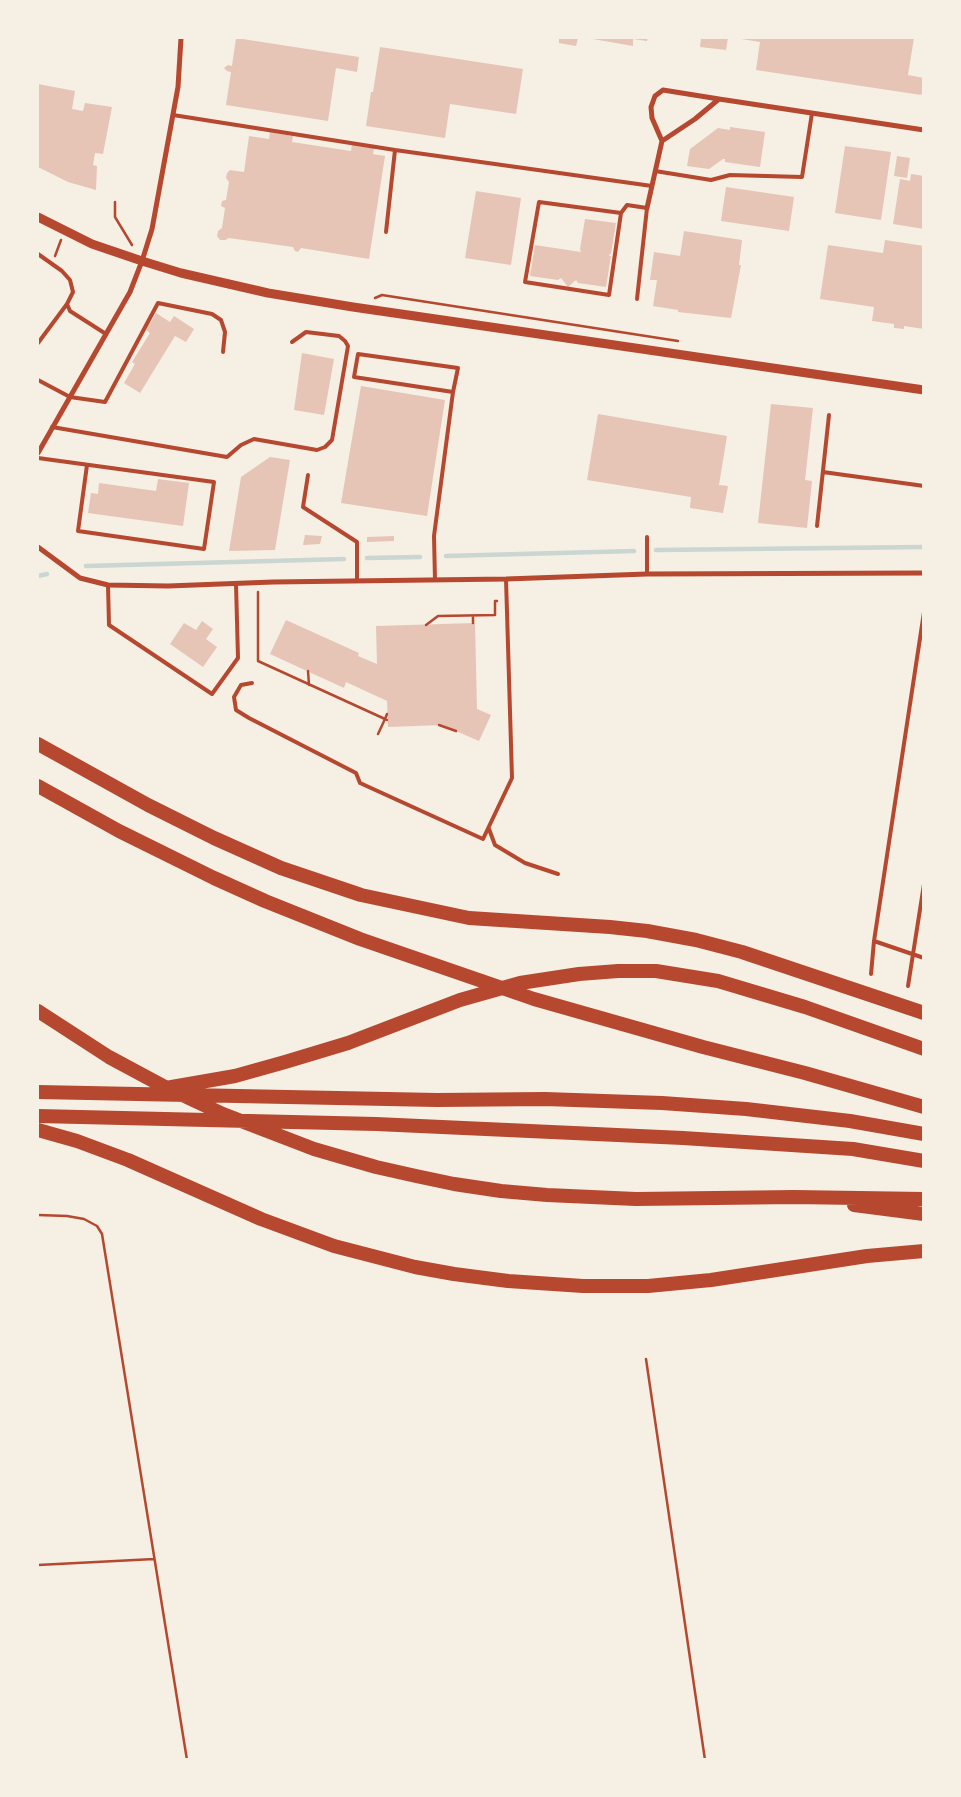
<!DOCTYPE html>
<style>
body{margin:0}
#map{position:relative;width:961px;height:1797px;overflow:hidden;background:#f6efe4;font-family:Lora,serif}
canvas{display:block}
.frame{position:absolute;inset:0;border:39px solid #f6efe4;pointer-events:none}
</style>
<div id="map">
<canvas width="961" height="1797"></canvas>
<div class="frame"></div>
</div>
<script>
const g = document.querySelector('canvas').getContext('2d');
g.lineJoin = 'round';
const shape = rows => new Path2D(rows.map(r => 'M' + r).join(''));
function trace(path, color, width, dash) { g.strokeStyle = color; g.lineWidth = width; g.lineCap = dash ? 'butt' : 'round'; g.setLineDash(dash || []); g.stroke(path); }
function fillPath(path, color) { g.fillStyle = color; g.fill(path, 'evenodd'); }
const stream = shape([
 [656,550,924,547],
 [446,556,634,551],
 [367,558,420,557],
 [86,566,344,559],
 [38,576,47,574]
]);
const building = shape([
 [236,38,359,57,357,72,336,68,328,121,226,105,231,72,227,71,224,68,228,65,232,66],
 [559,38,578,38,576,46,559,43],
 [587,38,648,38,647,41,633,39,633,46],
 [701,38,728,38,726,50,700,47],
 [735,38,914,38,908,75,924,78,924,90,921,95,756,70,760,42],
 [380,47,523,69,516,114,450,104,445,138,366,126,371,92,373,92],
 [38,84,75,91,72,109,83,111,85,103,112,107,103,154,95,153,93,165,97,166,96,190,68,182,38,167],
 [730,127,765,132,760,167,725,162,725,159,723,159,709,169,687,166,690,149,718,128,730,130],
 [270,132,293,136,292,142,351,151,352,144,374,148,373,154,385,156,369,259,301,248,298,252,295,251,293,247,229,238,225,240,220,240,217,236,218,231,222,228,225,208,221,206,222,201,226,200,229,182,226,178,227,173,230,170,244,172,249,136,269,139],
 [845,146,891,152,881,220,835,213],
 [897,156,910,158,907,178,894,176],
 [911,174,924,176,924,229,893,224,900,179,910,181],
 [726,187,794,197,789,231,721,221],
 [476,191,521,198,511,265,465,258],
 [585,219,616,223,611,254,610,254,609,256,611,256,606,287,578,283,576,280,568,287,561,278,558,280,530,276,535,245,581,252,580,249],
 [684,231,742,240,739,265,741,265,731,318,678,312,678,310,653,306,657,280,650,280,654,252,680,256],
 [885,240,924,246,924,329,904,326,904,329,894,328,894,324,872,321,874,307,820,299,828,245,883,253],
 [156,313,170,322,174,316,194,329,186,342,175,336,140,393,124,383,135,364,132,362,150,333,146,330],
 [302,353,334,359,324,415,294,410],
 [361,386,445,400,427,516,341,503],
 [771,404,813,408,805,480,812,481,807,528,758,523],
 [598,414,727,436,719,485,728,486,723,513,690,508,691,497,587,480],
 [270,457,290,460,275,550,229,551,241,477],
 [158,479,189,483,183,526,88,513,91,493,98,494,99,483,156,491],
 [305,535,322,536,320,544,303,545],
 [394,536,394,541,367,542,367,537],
 [286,620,359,653,358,656,377,664,376,626,475,623,477,709,491,715,479,741,442,725,388,727,387,701,346,682,344,688,270,654],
 [202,621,213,629,206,639,217,647,203,667,170,644,184,623,196,630]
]);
const path = shape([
 [115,202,115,217,132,245],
 [55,256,61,240],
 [375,298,382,295,678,341],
 [258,592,258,661,385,719,387,714],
 [473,616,473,623],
 [426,625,438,616,495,615,495,601,497,601],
 [308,671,309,685],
 [439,725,456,731],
 [378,734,385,719,387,720],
 [38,1215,67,1216,84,1219,97,1226,102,1234,187,1760],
 [646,1359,705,1760],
 [38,1565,154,1559]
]);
const service = shape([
 [173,115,395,150,386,232],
 [395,150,652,186],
 [655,171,711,180,730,175,802,177,812,113],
 [621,213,609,295,525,282,539,202,621,213,627,205,647,208,637,299],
 [38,254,62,271,70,280,73,292,67,304,38,343],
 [67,304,70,311,106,334],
 [38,380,70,397,105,402,158,303,212,314,221,320,225,332,223,352],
 [52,427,227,457,241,445,254,439,317,450,325,447,332,440,348,346,345,341,339,336,306,332,292,342],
 [38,458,214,482,204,549,78,531,87,465],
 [823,472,924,486],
 [308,475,303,507,357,542,357,581],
 [817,526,829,415],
 [647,574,647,537],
 [435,580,434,536,453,392,458,368,358,354,354,377,453,392],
 [108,585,109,625,212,694,238,658,236,584],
 [252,683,241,685,234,697,236,710,249,718,356,773,360,783,483,839,512,778,506,579],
 [489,829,495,845,525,863,558,874],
 [874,941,924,958],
 [871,974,874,941,924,612],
 [908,986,924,884]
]);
const minor = shape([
 [719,99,924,130],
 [647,208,662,141,652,118,651,107,655,96,663,90,719,99,695,119,662,141],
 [38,453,130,292,142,261,152,229,178,87,181,38],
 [38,547,80,578,108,585,168,586,273,582,506,579,647,574,924,573]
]);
const tertiary = shape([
 [38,217,92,244,142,261,181,273,268,293,353,307,924,390]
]);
const motorway = shape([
 [38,744,148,805,214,838,281,868,361,895,469,918,610,927,647,931,696,940,742,952,924,1013],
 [38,786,119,831,214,878,265,901,360,939,534,999,703,1047,805,1073,924,1107],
 [38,1011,109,1057,163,1086,223,1114,314,1149,376,1167,416,1176,454,1184,501,1191,547,1195,636,1199,794,1197,924,1199],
 [166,1088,235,1076,285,1062,348,1043,460,1000,520,983,579,974,618,971,656,971,718,981,805,1007,924,1049],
 [38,1092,437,1100,545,1099,662,1103,746,1109,850,1121,924,1134],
 [38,1116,376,1124,683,1138,853,1149,924,1161],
 [38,1130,77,1141,128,1160,261,1219,334,1246,415,1267,454,1274,508,1281,583,1286,648,1286,711,1280,867,1256,924,1251],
 [854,1205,924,1214]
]);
trace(stream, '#c9d6d2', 4.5);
fillPath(building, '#e6c5b7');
trace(path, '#b5482f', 2.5);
trace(service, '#b5482f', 4);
trace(minor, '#b5482f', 5);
trace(tertiary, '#b5482f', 9);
trace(motorway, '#b5482f', 14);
</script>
